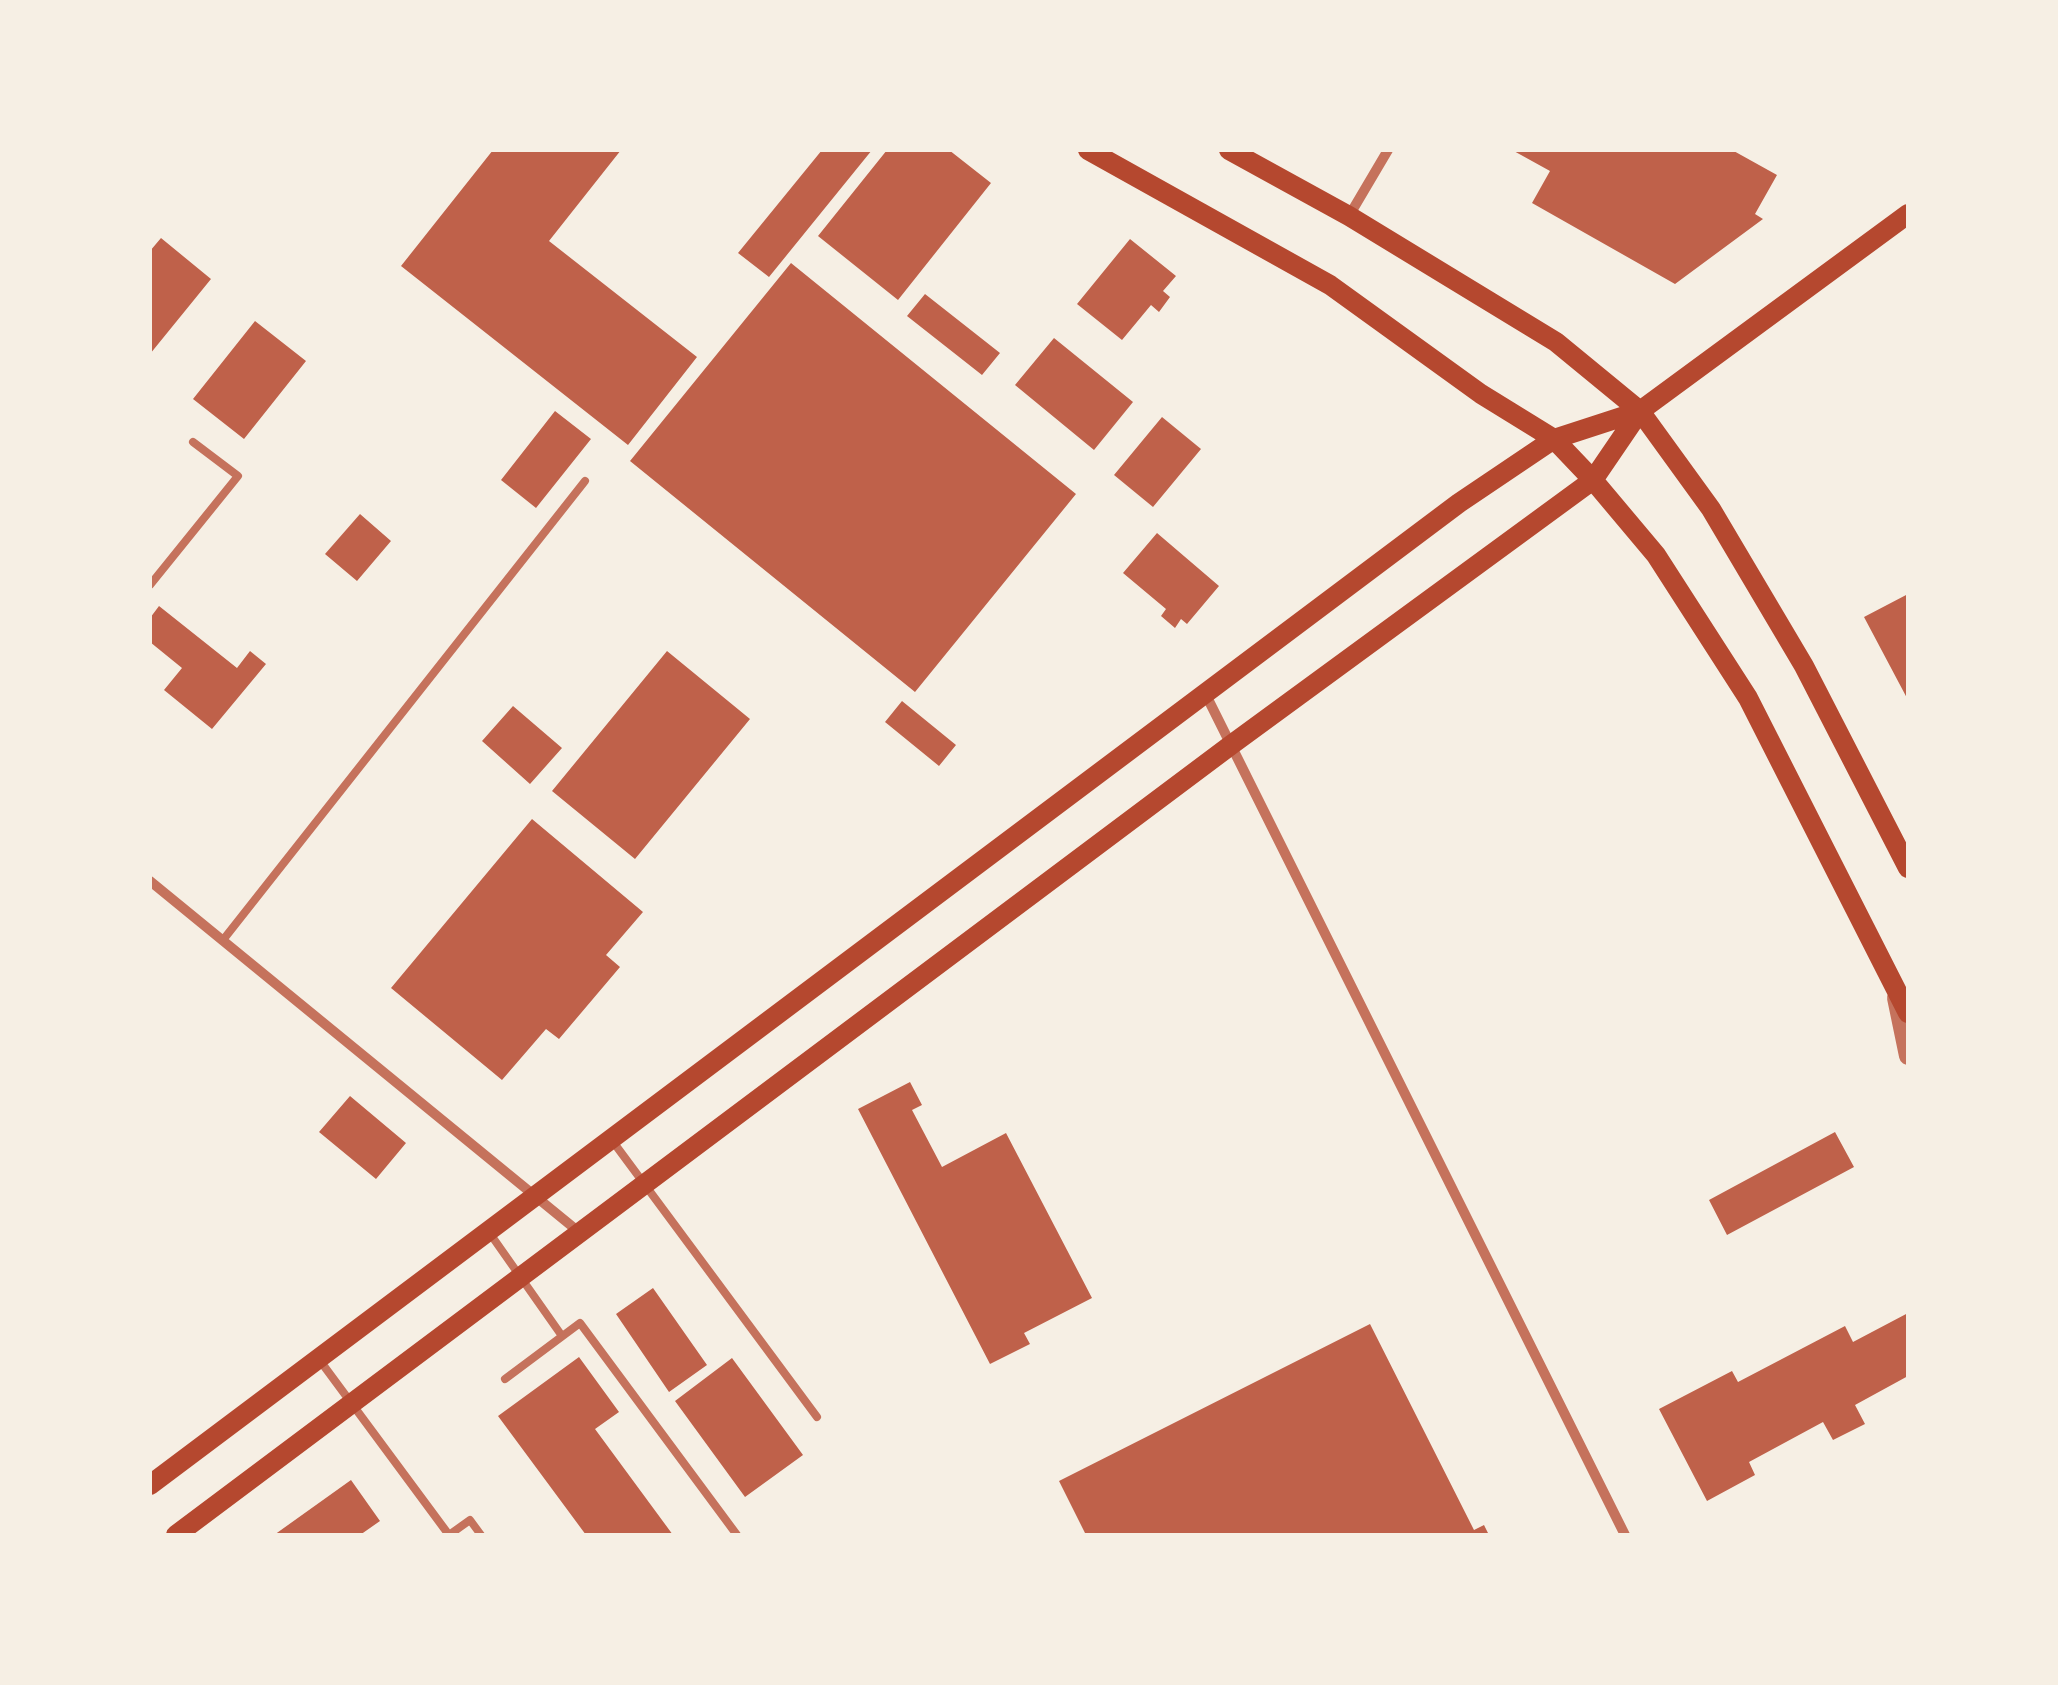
<!DOCTYPE html>
<style>
body{margin:0}
#map{position:relative;width:2058px;height:1685px;overflow:hidden;background:#f6efe4;font-family:"Noto Sans",sans-serif}
canvas{display:block}
.frame{position:absolute;inset:0;border:152px solid #f6efe4;pointer-events:none}
</style>
<div id="map">
<canvas width="2058" height="1685"></canvas>
<div class="frame"></div>
</div>
<script>
const g = document.querySelector('canvas').getContext('2d');
g.lineJoin = 'round';
function fillPath(path, color) { g.fillStyle = color; g.fill(path, 'evenodd'); }
const shape = rows => new Path2D(rows.map(r => 'M' + r).join(''));
function trace(path, color, width, dash) { g.strokeStyle = color; g.lineWidth = width; g.lineCap = dash ? 'butt' : 'round'; g.setLineDash(dash || []); g.stroke(path); }
const building = shape([
 [493,150,621,150,549,241,697,357,628,445,401,266],
 [822,150,872,150,769,277,738,253],
 [887,150,949,150,991,183,898,300,818,236],
 [1512,150,1732,150,1777,175,1755,214,1763,219,1675,284,1532,203,1550,171],
 [161,238,211,279,150,354,150,251],
 [1130,239,1176,276,1163,291,1170,297,1159,312,1151,305,1122,340,1077,304],
 [791,263,1076,494,915,692,630,461],
 [925,294,1000,353,982,375,907,316],
 [255,321,306,361,244,439,193,399],
 [1054,338,1133,402,1094,450,1015,385],
 [555,411,591,439,536,508,501,480],
 [1162,417,1201,449,1153,507,1114,475],
 [360,514,391,541,357,581,325,554],
 [1157,533,1219,586,1187,624,1181,619,1175,628,1161,616,1166,609,1123,573],
 [1908,594,1908,700,1864,617],
 [159,606,237,668,250,651,266,664,212,729,164,690,182,668,150,642,150,618],
 [667,651,750,719,635,859,552,791],
 [902,701,956,745,939,766,885,722],
 [513,706,562,748,530,784,482,741],
 [532,819,643,912,606,955,620,967,559,1039,546,1029,502,1080,391,988],
 [910,1082,922,1105,912,1110,942,1167,1006,1133,1092,1298,1024,1333,1030,1344,990,1364,858,1109],
 [350,1096,406,1143,376,1179,319,1132],
 [1835,1132,1854,1167,1727,1235,1709,1200],
 [653,1288,707,1365,669,1392,616,1314],
 [1908,1313,1908,1376,1855,1405,1865,1424,1833,1440,1823,1422,1749,1462,1755,1475,1707,1501,1659,1409,1732,1371,1738,1382,1845,1326,1853,1342],
 [1370,1324,1474,1530,1484,1525,1489,1535,1086,1535,1059,1481],
 [579,1357,619,1412,595,1429,673,1535,586,1535,498,1416],
 [732,1358,803,1455,745,1497,675,1401],
 [351,1480,380,1521,360,1535,274,1535]
]);
const service = shape([
 [150,585,238,476,193,442],
 [223,940,585,481],
 [611,1139,817,1417],
 [491,1235,562,1336],
 [321,1362,449,1535],
 [505,1379,580,1323,737,1535],
 [449,1535,470,1520,481,1535]
]);
const minor = shape([
 [1349,216,1388,150],
 [1206,695,1625,1535],
 [150,881,579,1232]
]);
const tertiary = shape([
 [1896,998,1908,1056]
]);
const secondary = shape([
 [1088,150,1330,285,1481,394,1554,439,1593,480,1656,555,1748,698,1908,1013],
 [1229,150,1349,216,1556,342,1640,411,1711,509,1804,666,1908,868],
 [150,1485,1459,503,1554,439,1640,411,1908,214],
 [176,1535,1231,745,1593,480,1640,411]
]);
fillPath(building, '#bf614a');
trace(service, '#c5725c', 8);
trace(minor, '#c5725c', 10);
trace(tertiary, '#c5725c', 18);
trace(secondary, '#b5482f', 20);
</script>
